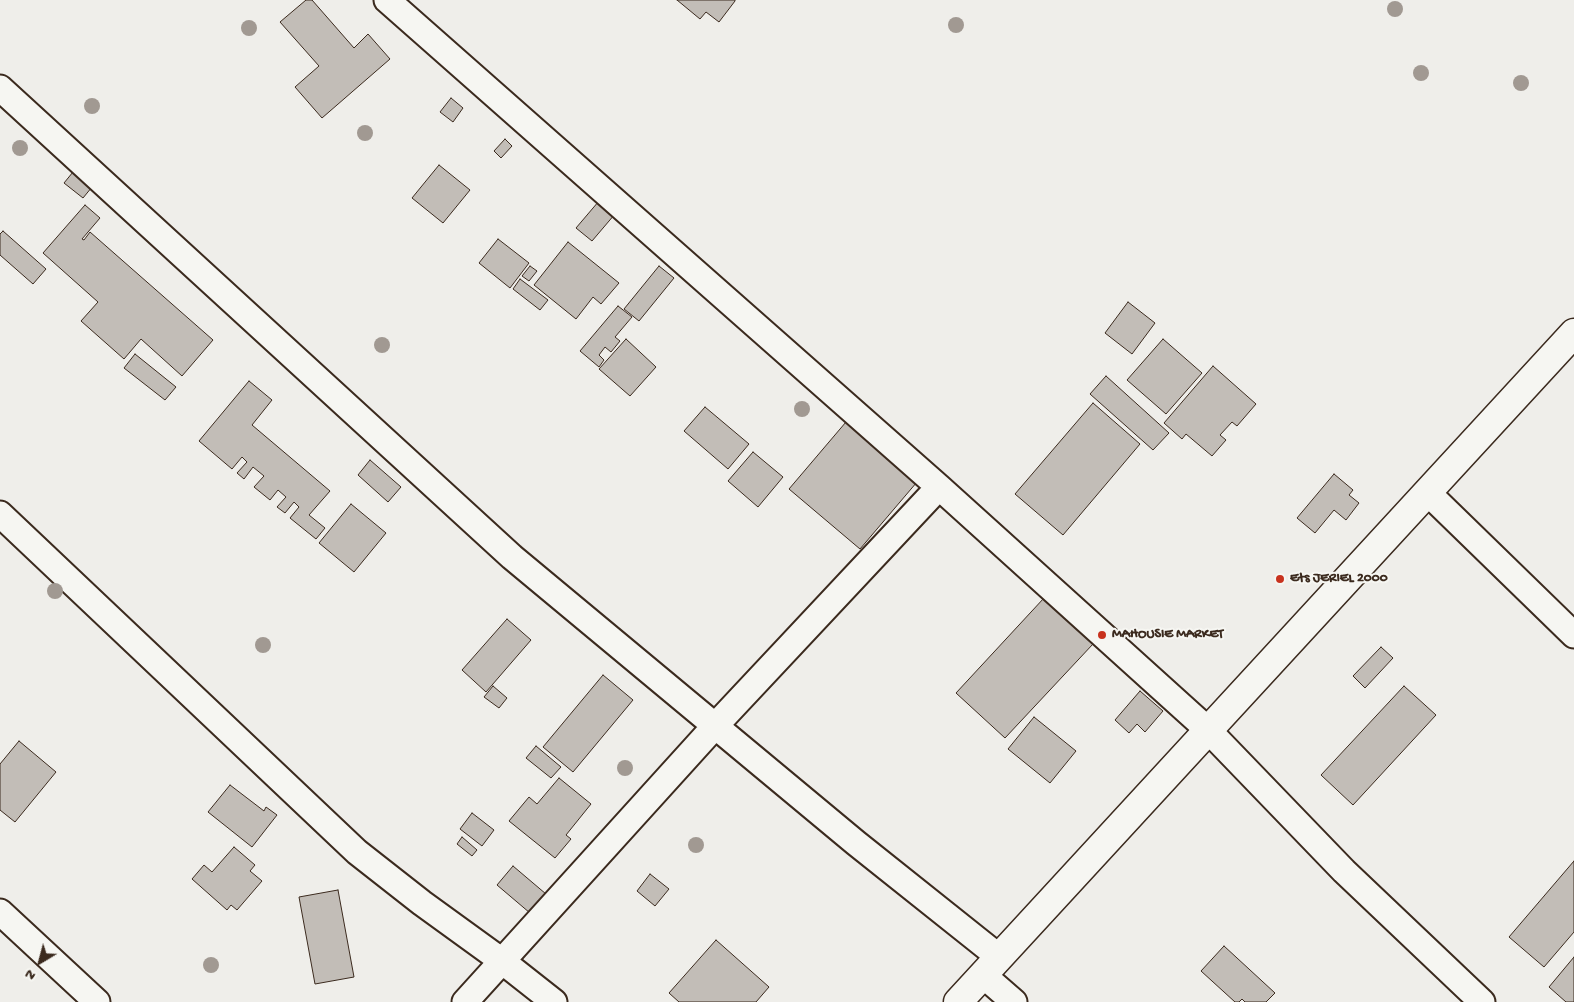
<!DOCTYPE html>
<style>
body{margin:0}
#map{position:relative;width:1574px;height:1002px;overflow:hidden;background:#efeeea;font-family:"Gochi Hand",sans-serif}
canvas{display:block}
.north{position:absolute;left:15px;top:937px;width:50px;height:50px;-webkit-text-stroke:4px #f6f6f2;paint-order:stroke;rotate:217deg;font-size:14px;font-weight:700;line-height:20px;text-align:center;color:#3b2a1e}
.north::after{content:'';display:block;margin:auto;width:18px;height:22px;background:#3b2a1e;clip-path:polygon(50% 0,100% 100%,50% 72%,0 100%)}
</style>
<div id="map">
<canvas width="1574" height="1002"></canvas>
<div class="north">N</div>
</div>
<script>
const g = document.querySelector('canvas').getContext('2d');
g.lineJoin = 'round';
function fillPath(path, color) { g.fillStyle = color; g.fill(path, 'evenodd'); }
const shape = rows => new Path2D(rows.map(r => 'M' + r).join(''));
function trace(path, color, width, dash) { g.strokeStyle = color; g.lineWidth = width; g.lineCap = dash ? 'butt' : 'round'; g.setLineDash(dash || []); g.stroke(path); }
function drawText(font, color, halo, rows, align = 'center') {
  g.font = font + ' "Gochi Hand",sans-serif'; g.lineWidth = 4; g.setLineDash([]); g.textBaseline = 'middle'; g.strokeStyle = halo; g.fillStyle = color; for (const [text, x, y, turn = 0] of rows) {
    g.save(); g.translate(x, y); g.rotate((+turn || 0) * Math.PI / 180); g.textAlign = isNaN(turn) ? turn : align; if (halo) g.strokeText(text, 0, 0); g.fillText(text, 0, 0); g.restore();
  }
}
const building = shape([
 [306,0,312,0,354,48,368,34,390,59,322,118,295,87,319,66,280,22,306,0],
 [677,0,735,0,735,1,719,22,706,12,700,19,677,0],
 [451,98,463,108,453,122,440,112,451,98],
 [505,139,512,146,501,158,494,151,505,139],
 [439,165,470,190,443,223,412,198,439,165],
 [73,172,92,187,83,198,64,183,73,172],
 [599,201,615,214,592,241,576,228,599,201],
 [85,205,100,218,82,239,84,240,90,232,213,340,182,376,141,339,124,359,81,321,98,302,43,253,85,205],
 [3,231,46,269,33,284,0,255,0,234,3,231],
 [498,239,529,263,510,288,479,263,498,239],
 [568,242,619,283,601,304,593,297,576,319,534,285,568,242],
 [530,266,537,271,529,281,522,276,530,266],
 [659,266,674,278,639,321,624,309,659,266],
 [520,279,548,300,540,310,513,289,520,279],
 [1128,302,1155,323,1132,354,1105,333,1128,302],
 [618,306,632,317,615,337,620,341,611,352,605,347,599,355,604,360,599,367,580,351,618,306],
 [626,339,656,367,630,396,599,369,626,339],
 [1163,339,1202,373,1166,414,1127,380,1163,339],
 [135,354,176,387,165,400,124,368,135,354],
 [1213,366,1256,404,1237,426,1232,422,1220,435,1226,440,1212,456,1186,434,1182,439,1164,423,1213,366],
 [1106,376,1169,433,1153,450,1090,394,1106,376],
 [249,381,272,400,252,425,330,491,309,515,325,528,316,539,290,518,299,507,294,502,285,513,277,507,286,497,278,490,270,500,254,487,264,476,253,467,244,479,237,473,247,462,242,457,232,469,199,441,249,381],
 [1093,403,1140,444,1063,535,1015,494,1093,403],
 [705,407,749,444,728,469,684,431,705,407],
 [846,422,917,482,860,549,789,489,846,422],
 [753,452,783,477,758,507,728,481,753,452],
 [370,460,401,487,388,502,358,475,370,460],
 [1334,474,1353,490,1349,495,1359,503,1346,520,1334,510,1315,533,1297,518,1334,474],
 [351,504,386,533,354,572,319,543,351,504],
 [1044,598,1093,644,1005,738,956,693,1044,598],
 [507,619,531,640,486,692,462,670,507,619],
 [1381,647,1393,658,1365,688,1353,676,1381,647],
 [603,675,633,700,573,772,543,747,603,675],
 [493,686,507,698,499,708,484,697,493,686],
 [1404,686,1436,715,1353,805,1321,775,1404,686],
 [1140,691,1163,711,1145,732,1137,724,1129,733,1115,720,1140,691],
 [1034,717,1076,751,1050,783,1008,749,1034,717],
 [19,741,56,772,15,822,0,810,0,764,19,741],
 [536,746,561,767,551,778,526,758,536,746],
 [559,778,591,804,566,835,571,839,555,858,509,821,529,797,537,804,559,778],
 [230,785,264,811,266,807,277,815,252,847,208,812,230,785],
 [472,813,494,830,482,846,460,829,472,813],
 [462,837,477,850,472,856,457,844,462,837],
 [234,847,255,865,250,871,262,881,237,910,231,905,227,910,192,879,204,865,212,872,234,847],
 [1574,861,1574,932,1544,967,1509,937,1574,861],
 [513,866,546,894,530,913,497,885,513,866],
 [650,874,669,889,655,906,637,891,650,874],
 [338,890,354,977,315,984,299,897,338,890],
 [716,940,769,987,756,1002,679,1002,669,993,716,940],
 [1224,946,1275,993,1266,1002,1245,1002,1242,999,1239,1002,1235,1002,1201,971,1224,946],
 [1574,957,1574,1002,1566,1002,1549,987,1574,957]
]);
const minor = shape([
 [387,0,939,487,1208,730,1344,871,1482,1002],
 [0,88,512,557,856,843,999,957],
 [1427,492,1574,635],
 [0,514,357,852,422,903,502,961,554,1002],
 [0,912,97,1002],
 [983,975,1014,1002],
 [465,1002,715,726,939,487]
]);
const tertiary = shape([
 [958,1002,1574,333]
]);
const trees = [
 [1395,9],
 [956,25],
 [249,28],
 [1421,73],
 [1521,83],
 [92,106],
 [365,133],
 [20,148],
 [382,345],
 [802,409],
 [55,591],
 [263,645],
 [625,768],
 [696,845],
 [211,965]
];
const markers = [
 [1280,579,5,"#c8321e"],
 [1102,635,5,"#c8321e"]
];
const poiNames = [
 ["Ets JERIEL 2000",1290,579],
 ["MAHOUSIE MARKET",1112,635]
];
fillPath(building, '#c2bdb7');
trace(building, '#3b2a1e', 1);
trace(minor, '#3b2a1e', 29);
trace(tertiary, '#3b2a1e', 31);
trace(minor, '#f6f6f2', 25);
trace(tertiary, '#f6f6f2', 28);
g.fillStyle = '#a19992';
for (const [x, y] of trees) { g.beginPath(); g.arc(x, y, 8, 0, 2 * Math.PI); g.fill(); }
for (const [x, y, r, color] of markers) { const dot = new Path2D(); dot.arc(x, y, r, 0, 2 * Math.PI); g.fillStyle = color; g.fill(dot); trace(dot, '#f6f6f2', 2); }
drawText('bold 14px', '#3b2a1e', '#f6f6f2', poiNames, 'left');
</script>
